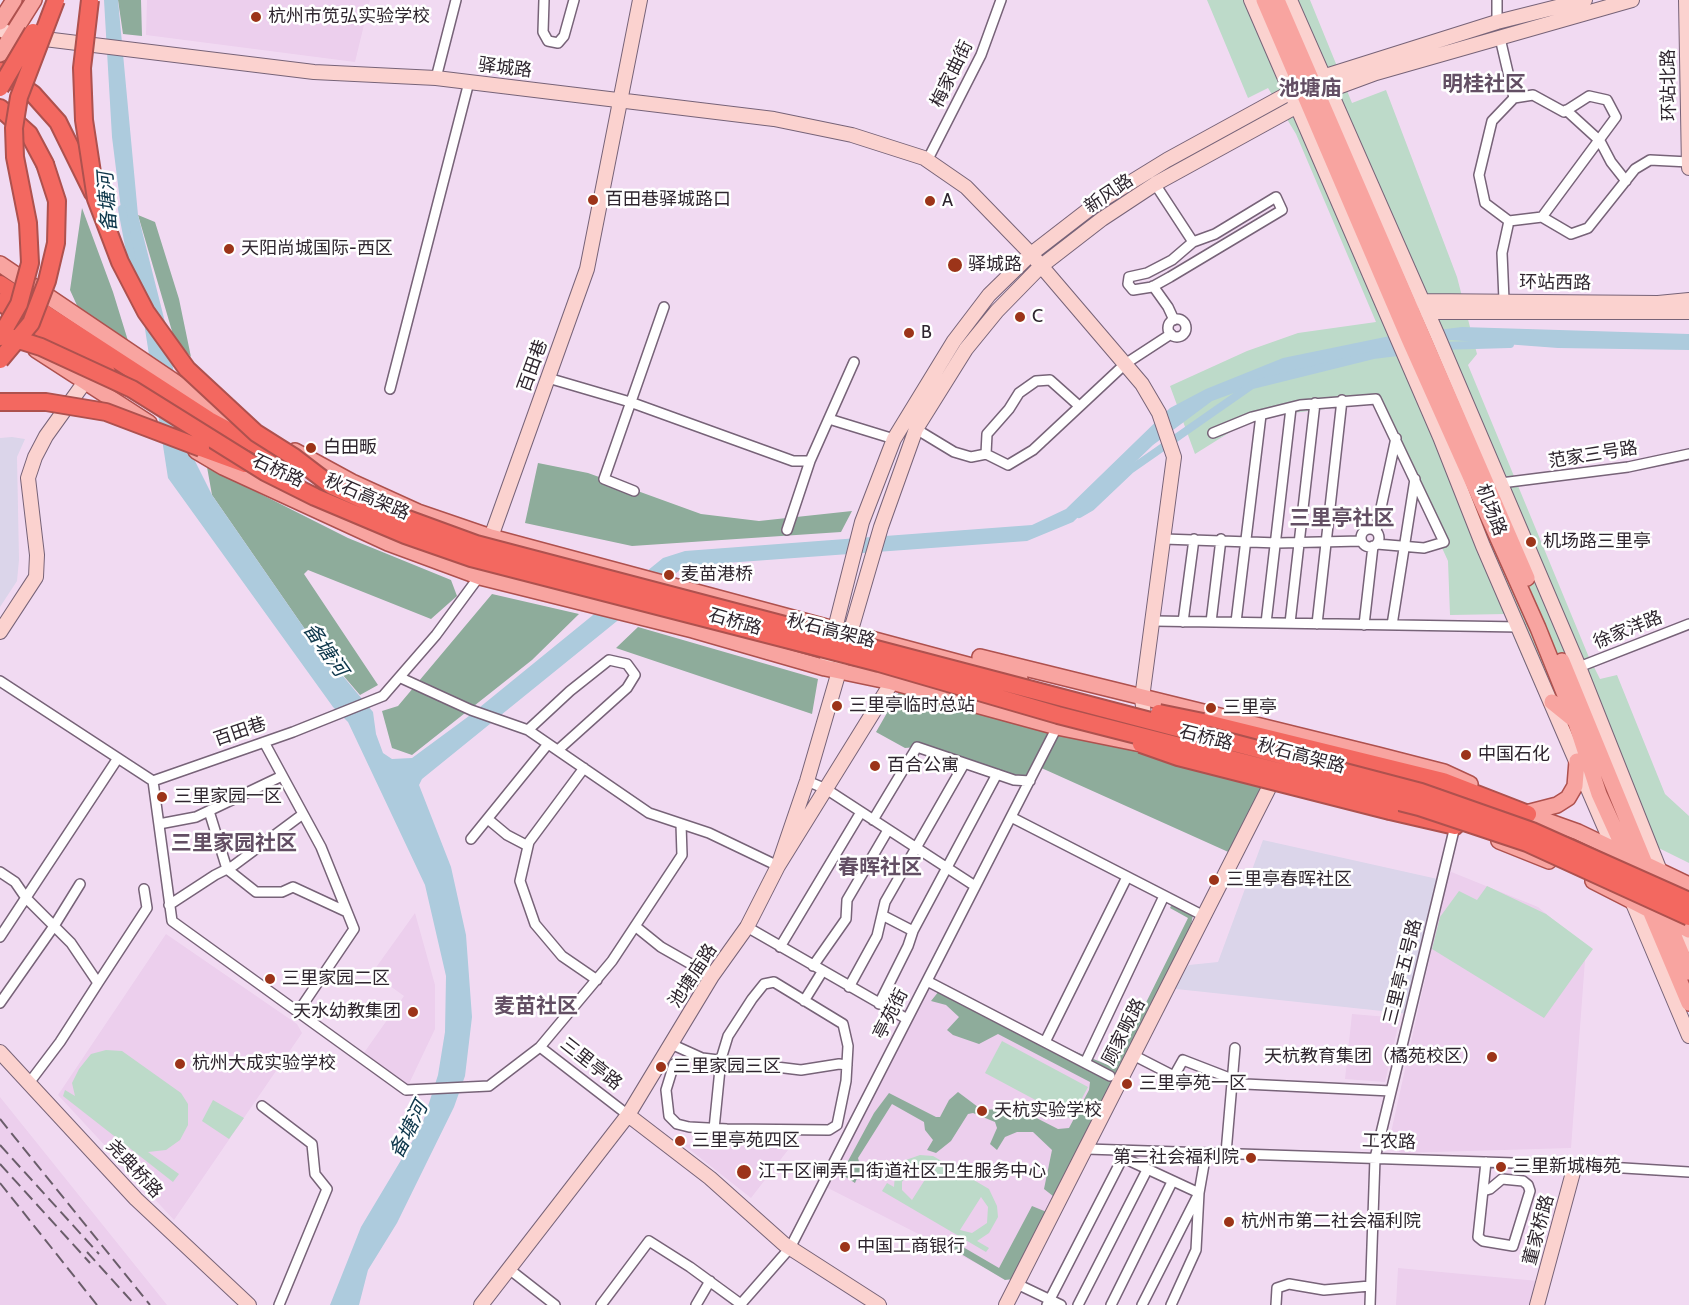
<!DOCTYPE html>
<meta charset="utf-8">
<style>
body{margin:0}
canvas{display:block;background:#f1daf2}
</style>
<canvas width="1689" height="1305"></canvas>
<script>
const g = document.querySelector('canvas').getContext('2d');
g.lineJoin = 'round';
function fillPath(path, color) { g.fillStyle = color; g.fill(path, 'evenodd'); }
const shape = rows => new Path2D(rows.map(r => 'M' + r).join(''));
function trace(path, color, width, dash) { g.strokeStyle = color; g.lineWidth = width; g.lineCap = dash ? 'butt' : 'round'; g.setLineDash(dash || []); g.stroke(path); }
function drawText(font, color, halo, rows, align = 'center') {
  g.font = font + ' Cabin,"Noto Sans SC",sans-serif'; g.lineWidth = 5; g.setLineDash([]); g.textBaseline = 'middle'; g.strokeStyle = halo; g.fillStyle = color; for (const [text, x, y, turn = 0] of rows) {
    g.save(); g.translate(x, y); g.rotate((+turn || 0) * Math.PI / 180); g.textAlign = isNaN(turn) ? turn : align; if (halo) g.strokeText(text, 0, 0); g.fillText(text, 0, 0); g.restore();
  }
}
const commercial = shape([
 [12,437,25,439,17,457,19,560,17,581,0,607,0,438],
 [1263,840,1442,880,1410,1014,1167,988,1189,965,1218,962]
]);
const built = shape([
 [147,0,370,0,355,62,146,35],
 [1449,871,1538,907,1586,947,1571,1148,1401,1153,1394,1148,1390,1137],
 [415,913,435,985,435,1029,406,1090,361,1057,404,996,372,973],
 [166,934,297,1024,302,1033,174,1220,58,1095],
 [927,981,1120,1081,1017,1284,822,1185],
 [1352,1014,1400,1018,1385,1082,1345,1079],
 [0,1097,167,1305,0,1305],
 [778,1135,798,1137,751,1198,684,1145],
 [1398,1268,1538,1281,1531,1305,1396,1305]
]);
const green = shape([
 [1207,0,1310,0,1352,103,1386,90,1457,277,1477,354,1468,365,1588,655,1600,679,1617,675,1665,794,1689,816,1689,863,1592,815,1514,638,1507,614,1450,615,1448,561,1376,403,1284,414,1243,424,1195,454,1170,386,1247,351,1298,333,1376,322,1296,134,1268,88,1248,98],
 [1487,886,1546,914,1593,949,1544,1018,1432,949,1440,917,1459,891,1477,900],
 [1002,1041,1088,1087,1071,1119,985,1073],
 [106,1050,122,1051,181,1093,188,1104,188,1125,180,1140,166,1150,148,1152,179,1174,173,1182,63,1096,65,1090,75,1096,72,1083,79,1069,91,1054],
 [213,1100,244,1118,229,1139,202,1121],
 [920,1155,933,1156,989,1189,997,1206,998,1217,989,1233,977,1241,989,1248,986,1252,882,1191,887,1183,894,1187,895,1174,903,1161],
 [925,1165,933,1167,912,1200,902,1190,902,1182,909,1170],
 [981,1197,988,1207,987,1223,972,1233,960,1230]
]);
const forest = shape([
 [118,0,141,0,142,36,123,34],
 [82,208,113,292,129,344,80,312,70,290],
 [138,215,155,222,179,299,191,357,174,338],
 [538,463,588,473,701,514,759,521,852,511,841,532,632,546,525,523],
 [207,467,348,538,451,580,457,596,431,619,308,570,304,574,378,685,360,695,311,638,212,495],
 [492,594,579,614,532,660,412,755,392,748,382,711,398,706],
 [638,627,818,679,812,714,616,648],
 [903,685,1271,784,1235,855,1037,766,1030,781,917,747,905,748,876,732],
 [1172,904,1193,915,1190,931,1134,1048,1108,1089,1073,1166,1053,1196,1044,1189,1052,1150,1033,1132,1017,1132,1005,1137,997,1150,990,1144,997,1128,995,1122,973,1113,968,1114,951,1141,936,1153,927,1150,933,1140,925,1130,924,1122,892,1104,858,1158,861,1169,855,1183,841,1174,874,1113,889,1093,936,1117,940,1117,949,1100,958,1092,982,1110,1017,1108,1058,1129,1069,1128,1089,1090,1090,1082,998,1034,979,1044,953,1035,947,1030,959,1017,946,1005,931,1001,943,986,1052,1042,1108,1065,1121,1053,1188,918,1170,908],
 [1032,1206,1049,1213,1013,1279,1005,1280,946,1245,951,1240,999,1268]
]);
const water = shape([
 [104,0,118,0,138,215,169,338,182,435,212,495,311,638,373,712,376,734,383,753,392,759,412,758,469,716,663,558,685,551,1032,525,1066,509,1170,408,1206,389,1283,358,1390,336,1462,327,1689,334,1689,350,1558,348,1451,340,1288,373,1212,401,1153,445,1073,522,1027,541,685,566,422,779,419,785,451,867,466,935,472,1017,465,1076,454,1107,397,1223,368,1270,359,1305,330,1305,361,1227,422,1125,438,1075,445,1032,446,976,425,885,348,722,333,707,168,478,143,316,122,217,112,137]
]);
const canal = shape([
 [122,209,133,267],
 [1439,346,1510,344],
 [1079,514,1091,507,1130,470,1252,385,1373,355,1406,351]
]);
const street = shape([
 [544,0,543,32,548,41,558,43,564,36,574,0],
 [1497,0,1497,22],
 [1500,38,1514,98],
 [436,78,456,0],
 [1566,110,1600,141,1611,162,1626,181],
 [927,161,981,55,1001,0],
 [1155,184,1193,242,1172,260,1147,273,1129,277,1128,284,1133,290,1152,287,1170,277,1282,210,1276,197,1215,234,1193,242],
 [1542,217,1616,117,1607,100,1589,96,1564,112,1533,95,1514,98,1492,121,1479,175,1485,203,1509,221,1542,217,1571,234,1588,228,1635,169,1650,160,1689,162],
 [1153,286,1168,307,1174,320],
 [1504,300,1502,253,1509,221],
 '1168 328a9 9 0 1 1 18 0a9 9 0 1 1-18 0Z',
 [548,378,630,402,793,461,810,461],
 [390,389,469,82],
 [829,419,894,439],
 [916,429,954,452,971,457,986,454,1008,465,1033,450,1125,364,1171,334],
 [1213,433,1252,417,1300,405,1376,399,1444,542,1424,548,1377,544],
 [986,454,987,434,1009,409,1019,393,1036,381,1050,380,1078,405],
 [1501,483,1628,467,1689,454],
 [634,491,604,479,664,307],
 '1361 538a9 9 0 1 1 18 0a9 9 0 1 1-18 0Z',
 [787,530,810,461,854,362],
 [1376,531,1396,438],
 [1164,539,1278,543,1361,541],
 [1154,621,1520,627],
 [1183,622,1194,539],
 [1211,622,1221,539],
 [1236,622,1261,415],
 [1266,623,1291,408],
 [1290,623,1315,403],
 [1317,624,1342,400],
 [1364,625,1373,546],
 [1392,625,1415,479],
 [1579,667,1689,624],
 [401,678,471,710,528,730,649,813,709,833,778,866],
 [0,681,153,781],
 [528,730,570,691,609,660,627,664,635,675,627,688,558,750],
 [264,742,321,847,354,929,298,1012],
 [584,768,529,842,520,881,535,924,562,956,597,980],
 [153,781,172,921,406,1090,489,1086,540,1047,628,1115],
 [153,781,293,732,383,696,436,635,481,574],
 [807,781,826,789,975,886],
 [209,811,227,869,256,892,282,892,293,887,347,912],
 [1011,817,1204,916],
 [489,820,507,835,528,846],
 [873,820,917,747,1014,780,1030,781],
 [159,824,196,817,282,776],
 [471,839,548,744],
 [0,872,15,882,26,898,71,943,98,983,60,1042,29,1083],
 [169,905,215,875,233,866,303,814],
 [882,915,913,931],
 [635,926,661,947,712,976],
 [747,927,907,1019],
 [0,937,118,758],
 [780,947,861,812],
 [813,966,846,919,847,900,888,830],
 [927,981,1110,1076],
 [98,983,147,908,144,889],
 [849,987,877,936,885,902,964,764],
 [804,1001,822,972],
 [0,1003,54,926,80,884],
 [879,1004,908,946,913,931,997,774],
 [1045,1042,1127,877],
 [671,1044,702,1058,801,1070,839,1064,847,1065],
 [540,1047,612,961,682,855,681,824],
 [1133,1055,1174,1076,1183,1060,1245,1084,1391,1091],
 [1085,1063,1164,896],
 [674,1064,666,1090,669,1116,677,1124,689,1127,727,1129,829,1130,837,1125,846,1081,848,1046,843,1024,774,982,764,984,752,999,728,1036,721,1059,714,1129],
 [262,1106,312,1144,315,1174,327,1189,279,1305],
 [1087,1149,1575,1165,1689,1172],
 [1226,1153,1235,1048],
 [1130,1161,1199,1193,1142,1305],
 [1483,1191,1490,1189,1502,1179,1523,1181,1528,1185,1530,1191,1513,1246,1483,1241,1478,1237,1486,1162],
 [509,1269,555,1305],
 [1017,1284,1061,1305],
 [601,1305,649,1241,690,1267,742,1305],
 [696,1305,710,1281],
 [740,1305,790,1248,1057,727],
 [1047,1305,1121,1161],
 [1078,1305,1147,1170],
 [1111,1305,1172,1182],
 [1171,1305,1196,1250,1199,1193,1206,1153],
 [1276,1305,1277,1288,1289,1284,1324,1290,1370,1286],
 [1370,1305,1375,1158,1455,826]
]);
const secondary = shape([
 [1251,0,1440,437,1483,546,1617,856],
 [1290,0,1437,334,1579,667,1662,876],
 [1686,0,1689,168],
 [0,29,12,35,314,72,436,78,774,119,852,135,924,158,966,187,1031,254,1142,384,1159,413,1174,457,1142,698,1144,715],
 [1421,301,1658,303,1689,300],
 [1427,312,1689,312],
 [491,537,587,269,640,0],
 [0,632,36,577,37,555,28,478,35,457,46,436,84,383],
 [825,668,862,522,894,439,954,341,989,295,1031,254,1097,203,1167,160,1313,80,1497,22,1585,0],
 [778,866,807,781,881,527,916,429,966,349,997,311,1040,267,1102,219,1155,184,1319,94,1376,73,1632,0],
 [1629,894,1689,1036],
 [1681,921,1689,945],
 [0,1052,136,1199,249,1305],
 [628,1115,710,1178,784,1244,879,1305],
 [481,1305,628,1115,712,976,747,927,778,866,892,682,894,673],
 [1006,1305,1275,776],
 [1537,1305,1575,1165]
]);
const primary = shape([
 [1264,0,1409,339,1538,628,1575,720,1599,794,1628,858],
 [1277,0,1527,578],
 [0,22,14,0],
 [0,54,34,0],
 [0,264,209,405,237,420],
 [36,350,149,423],
 [196,451,223,467,388,543,480,577,693,630,825,668,892,682,1057,727,1146,745],
 [295,451,352,482,418,512,491,537,1020,679],
 [980,657,1378,755,1444,772,1470,784],
 [1562,661,1646,866],
 [1552,702,1573,719],
 [1519,811,1578,832,1689,885],
 [1526,813,1557,805,1568,798,1575,786,1577,761],
 [1499,841,1549,861],
 [1593,881,1689,930],
 [1649,908,1689,1003],
 [1666,917,1689,972]
]);
const highway = shape([
 [0,71,33,94,58,122,93,193],
 [0,108,29,134,45,164],
 [0,284,209,420,299,468],
 [0,302,107,372],
 [201,448,245,464],
 [1203,722,1443,781,1528,814],
 [1390,811,1455,826]
]);
const rail = shape([
 [0,1119,150,1305],
 [0,1145,99,1254],
 [0,1164,90,1263],
 [0,1183,97,1305],
 [87,1252,135,1305]
]);
const highwayBridge = shape([
 [90,0,82,68,84,120,96,199,120,262,146,312,187,369,256,433,294,457,332,486,394,514,476,544,1421,792,1532,831,1689,901],
 [0,88,33,32],
 [0,334,41,347,132,389,265,472,315,497,405,535,471,558,879,663,1058,715,1419,807,1527,843,1689,917],
 [0,337,19,304,30,263,28,223,15,157,14,128,19,97,56,0],
 [0,360,31,323,47,281,56,243,57,201,45,164],
 [0,402,46,402,106,412,201,448],
 [1159,713,1203,722],
 [1141,744,1178,757,1390,811]
]);
const markers = [
 [256,17,6,"#9c3419"],
 [593,200,6,"#9c3419"],
 [930,201,6,"#9c3419"],
 [229,249,6,"#9c3419"],
 [955,265,8,"#9c3419"],
 [1020,317,6,"#9c3419"],
 [909,333,6,"#9c3419"],
 [311,448,6,"#9c3419"],
 [1531,542,6,"#9c3419"],
 [669,575,6,"#9c3419"],
 [837,706,6,"#9c3419"],
 [1211,708,6,"#9c3419"],
 [1466,755,6,"#9c3419"],
 [875,766,6,"#9c3419"],
 [162,797,6,"#9c3419"],
 [1214,880,6,"#9c3419"],
 [270,979,6,"#9c3419"],
 [413,1012,6,"#9c3419"],
 [1492,1057,6,"#9c3419"],
 [180,1064,6,"#9c3419"],
 [661,1067,6,"#9c3419"],
 [1127,1084,6,"#9c3419"],
 [982,1111,6,"#9c3419"],
 [680,1141,6,"#9c3419"],
 [1251,1158,6,"#9c3419"],
 [1501,1167,6,"#9c3419"],
 [744,1172,8,"#9c3419"],
 [1229,1222,6,"#9c3419"],
 [845,1247,6,"#9c3419"]
];
const poiNames = [
 ["杭州市笕弘实验学校",268,17],
 ["百田巷驿城路口",605,200],
 ["A",942,201],
 ["天阳尚城国际-西区",241,249],
 ["驿城路",968,265],
 ["C",1032,317],
 ["B",921,333],
 ["白田畈",323,448],
 ["机场路三里亭",1543,542],
 ["麦苗港桥",681,575],
 ["三里亭临时总站",849,706],
 ["三里亭",1223,708],
 ["中国石化",1478,755],
 ["百合公寓",887,766],
 ["三里家园一区",174,797],
 ["三里亭春晖社区",1226,880],
 ["三里家园二区",282,979],
 ["天水幼教集团",401,1012,"right"],
 ["天杭教育集团（橘苑校区）",1480,1057,"right"],
 ["杭州大成实验学校",192,1064],
 ["三里家园三区",673,1067],
 ["三里亭苑一区",1139,1084],
 ["天杭实验学校",994,1111],
 ["三里亭苑四区",692,1141],
 ["第二社会福利院",1239,1158,"right"],
 ["三里新城梅苑",1513,1167],
 ["江干区闸弄口街道社区卫生服务中心",758,1172],
 ["杭州市第二社会福利院",1241,1222],
 ["中国工商银行",857,1247]
];
const streetNames = [
 ["驿城路",505,68,7],
 ["梅家曲街",952,74,-64],
 ["环站北路",1669,85,-91],
 ["新风路",1109,194,-34],
 ["环站西路",1555,283,1],
 ["百田巷",533,366,-70],
 ["范家三号路",1593,455,-9],
 ["石桥路",278,471,25],
 ["秋石高架路",367,497,23],
 ["机场路",1491,510,69],
 ["石桥路",735,622,16],
 ["徐家洋路",1628,630,-22],
 ["秋石高架路",831,631,14],
 ["百田巷",240,732,-19],
 ["石桥路",1206,738,14],
 ["秋石高架路",1301,756,15],
 ["三里亭五号路",1403,972,-76],
 ["池塘庙路",693,976,-57],
 ["亭苑街",891,1014,-63],
 ["顾家畈路",1124,1032,-63],
 ["三里亭路",591,1064,38],
 ["工农路",1389,1142,2],
 ["尧典桥路",134,1169,47],
 ["董家桥路",1539,1230,-75]
];
const waterNames = [
 ["备塘河",108,202,-94],
 ["备塘河",325,650,55],
 ["备塘河",409,1130,-63]
];
const quarterNames = [
 ["明桂社区",1484,85],
 ["池塘庙",1310,89],
 ["三里亭社区",1342,519],
 ["三里家园社区",234,844],
 ["春晖社区",880,868],
 ["麦苗社区",536,1007]
];
fillPath(commercial, '#dbd5ea');
fillPath(built, '#eccfed');
fillPath(green, '#bddac9');
fillPath(forest, '#8eac9b');
fillPath(water, '#adcbdd');
trace(canal, '#adcbdd', 8);
trace(street, '#776378', 12);
trace(secondary, '#776378', 16);
trace(primary, '#ae514e', 18);
trace(highway, '#ae514e', 20);
trace(street, '#fff', 9);
trace(secondary, '#fbd2cf', 14);
trace(primary, '#f8a4a0', 15);
trace(highway, '#f36860', 16);
trace(rail, '#6a5d6a', 2, [12, 6]);
trace(highwayBridge, '#ae514e', 20, []);
trace(highwayBridge, '#f36860', 16);
for (const [x, y, r, color] of markers) { const dot = new Path2D(); dot.arc(x, y, r, 0, 2 * Math.PI); g.fillStyle = color; g.fill(dot); trace(dot, '#fff', 2); }
drawText('18px', '#2e252e', '#fff', poiNames, 'left');
drawText('18px', '#2e252e', '#fff', streetNames);
drawText('italic 20px', '#0e374b', '#fff', waterNames);
drawText('bold 21px', '#634f64', '#fff', quarterNames);
</script>
